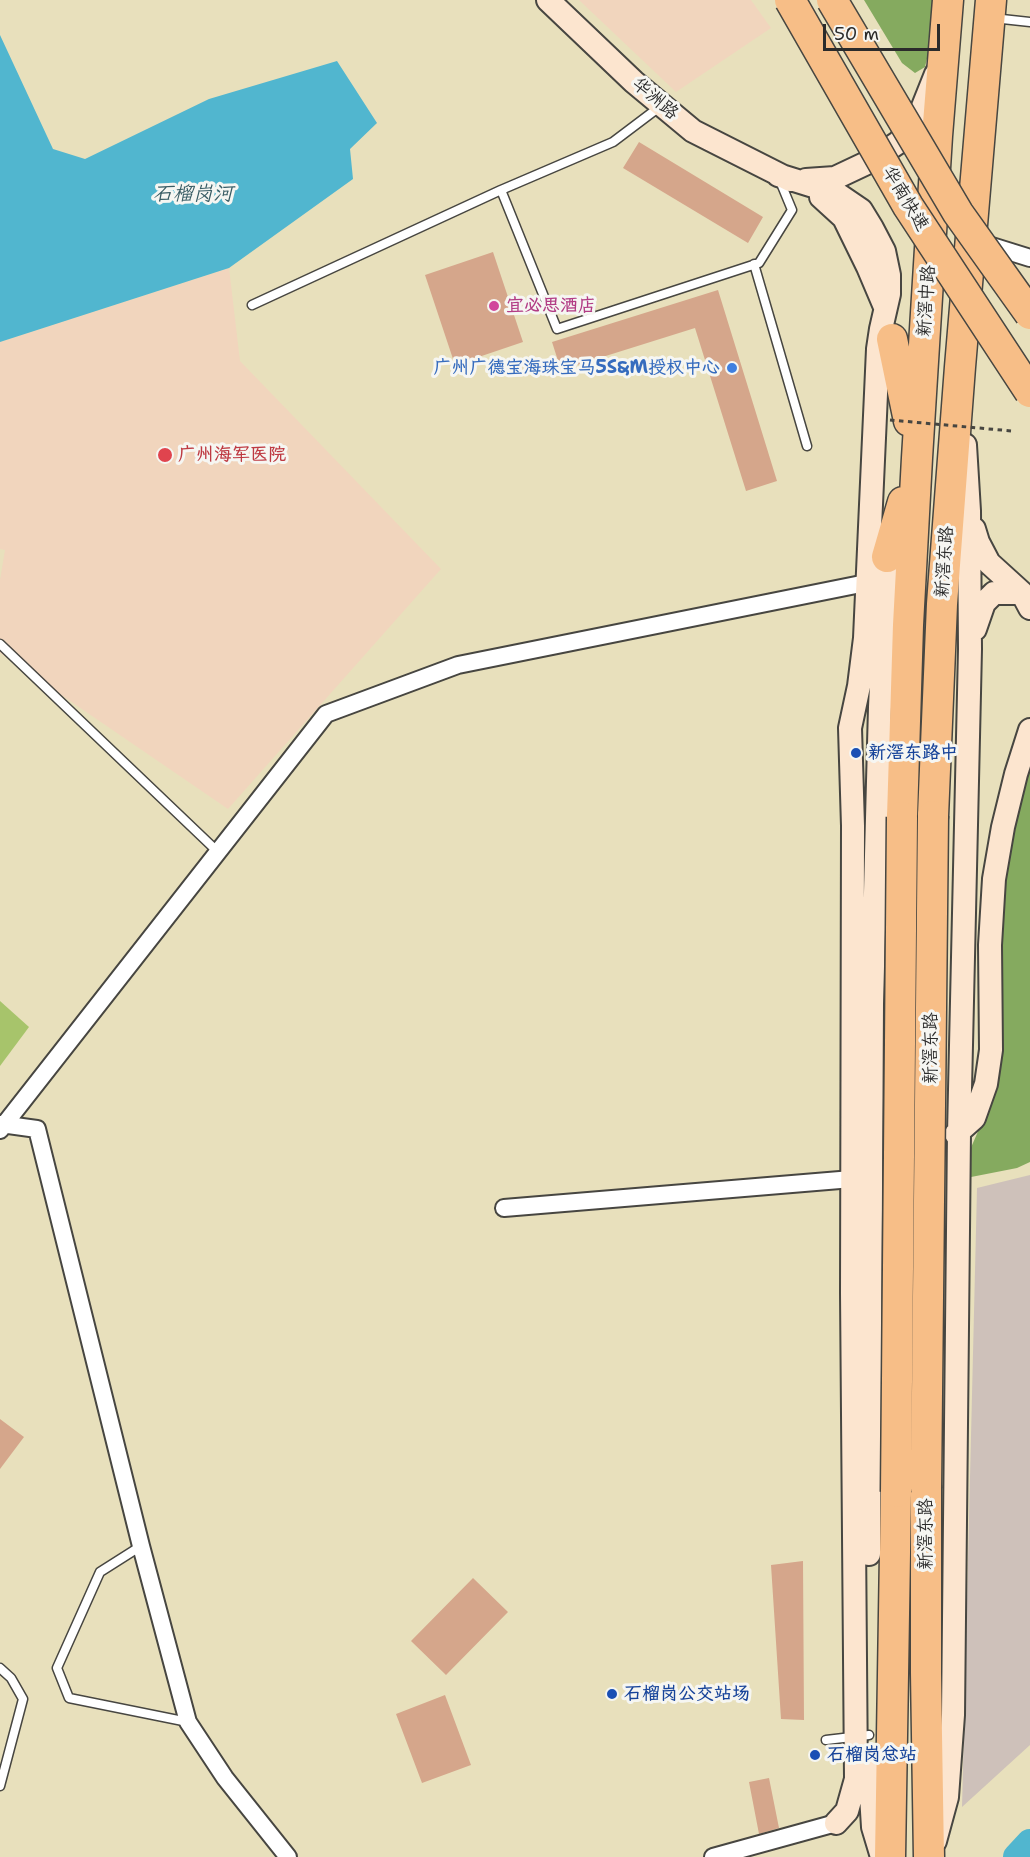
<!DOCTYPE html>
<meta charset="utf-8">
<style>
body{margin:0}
#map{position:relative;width:1030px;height:1857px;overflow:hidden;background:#e8e0bc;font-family:"Shantell Sans",sans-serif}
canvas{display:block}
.scale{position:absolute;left:823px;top:24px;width:117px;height:27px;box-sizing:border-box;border:3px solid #2b2b2b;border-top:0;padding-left:8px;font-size:18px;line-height:21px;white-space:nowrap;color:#2b2b2b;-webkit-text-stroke:4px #f6f6f2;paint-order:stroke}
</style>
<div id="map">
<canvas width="1030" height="1857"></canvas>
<div class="scale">50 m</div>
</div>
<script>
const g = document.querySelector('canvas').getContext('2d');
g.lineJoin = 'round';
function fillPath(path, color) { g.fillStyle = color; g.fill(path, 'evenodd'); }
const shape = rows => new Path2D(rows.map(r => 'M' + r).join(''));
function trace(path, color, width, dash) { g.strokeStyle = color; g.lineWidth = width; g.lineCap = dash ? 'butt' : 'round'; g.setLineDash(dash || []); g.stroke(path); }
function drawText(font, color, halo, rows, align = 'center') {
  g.font = font + ' "Shantell Sans","LXGW WenKai TC",sans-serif'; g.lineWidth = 6; g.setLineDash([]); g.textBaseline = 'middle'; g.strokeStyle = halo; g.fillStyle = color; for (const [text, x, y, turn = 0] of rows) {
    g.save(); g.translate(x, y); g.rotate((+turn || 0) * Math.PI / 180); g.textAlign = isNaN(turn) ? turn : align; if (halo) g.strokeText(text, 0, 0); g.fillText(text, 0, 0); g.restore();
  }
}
const built = shape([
 [579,0,751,0,771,28,676,92],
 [229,268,240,361,441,569,228,809,0,653,0,580,5,550,0,549,0,342]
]);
const industrial = shape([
 [1030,1175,1030,1745,962,1807,977,1188]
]);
const green = shape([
 [0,1001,29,1027,0,1066]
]);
const forest = shape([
 [864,0,935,0,933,34,925,67,915,73,902,63],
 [1030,763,1030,1162,1017,1168,966,1178,966,1159,983,1120,997,936,1011,826]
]);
const water = shape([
 [0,35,53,149,85,159,209,99,337,61,377,123,350,149,353,179,229,268,0,342]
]);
const river = shape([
 [1017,1857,1030,1843]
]);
const building = shape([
 [639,142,763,217,748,243,623,168],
 [493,252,523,342,455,365,425,275],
 [718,290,777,481,746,491,695,328,561,370,552,342],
 [0,1419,24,1437,0,1469],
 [803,1561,804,1720,781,1719,771,1565],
 [473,1578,508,1612,446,1675,411,1641],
 [445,1695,471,1765,422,1783,396,1714],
 [769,1778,779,1828,759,1834,749,1782]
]);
const lane = shape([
 [993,18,1030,22],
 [501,190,557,329,759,263,792,210,780,181],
 [754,264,807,446],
 [252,305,501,190,613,142,662,105],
 [0,644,218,852],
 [141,1546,100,1572,57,1668,69,1698,188,1722],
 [0,1668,11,1678,23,1699,0,1786],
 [826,1740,869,1735]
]);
const street = shape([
 [982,243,1030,258],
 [0,1124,37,1129,141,1546,188,1722,225,1778,288,1857],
 [0,1130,326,714,458,665,866,583],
 [504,1208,852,1179],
 [713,1857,836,1823]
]);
const secondary = shape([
 [548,0,634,82,693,131,790,180],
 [778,175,836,193,861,210,872,228,884,251,889,275,889,294,881,329,878,349,865,638,859,686,850,728,853,826,852,1293,856,1779,847,1811,836,1823],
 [806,180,835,178,871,161,899,142,920,114,936,74],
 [821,197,844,218,868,267,885,307],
 [974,529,978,542,989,563,1022,593,1030,608],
 [975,629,984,603,994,593,1022,593],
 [956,1134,974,1118,986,1084,991,1050,990,945,994,879,1003,827,1016,774,1030,730],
 [869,1554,872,1004,880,707,887,557],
 [869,1764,873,1827,882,1857],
 [935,1841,947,1797,953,1715,959,1133,970,649,969,511,965,445]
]);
const highway = shape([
 [892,339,909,421],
 [887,557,903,502],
 [933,816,942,604,960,367,991,0],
 [902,817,908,625,917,458,937,136,948,0],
 [926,1488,926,1673,929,1857],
 [890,1857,896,1492]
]);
const pathBridge = shape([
 [890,420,1012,431]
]);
const highwayBridge = shape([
 [790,0,908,206,1030,392],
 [832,0,958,213,1030,314],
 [926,1488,933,816],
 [896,1492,902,817]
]);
const markers = [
 [494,306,6,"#d1479c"],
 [732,368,6,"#3f7fe0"],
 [165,455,8,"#e0444e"],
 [856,753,6,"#1a4fb4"],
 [612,1694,6,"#1a4fb4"],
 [815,1755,6,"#1a4fb4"]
];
const streetNames = [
 ["华洲路",655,99,40],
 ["华南快速",905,199,59],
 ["新滘中路",927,301,-86],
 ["新滘东路",945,562,-86],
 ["新滘东路",931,1048,-90],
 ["新滘东路",926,1534,-90]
];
const hotelNames = [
 ["宜必思酒店",506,306]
];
const shopNames = [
 ["广州广德宝海珠宝马5S&M授权中心",720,368]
];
const healthNames = [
 ["广州海军医院",178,455]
];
const transitNames = [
 ["新滘东路中",868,753],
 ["石榴岗公交站场",624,1694],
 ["石榴岗总站",827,1755]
];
const waterNames = [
 ["石榴岗河",193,195]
];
fillPath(built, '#f1d5bd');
fillPath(industrial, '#cec1ba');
fillPath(green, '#a7c46b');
fillPath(forest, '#85aa5f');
fillPath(water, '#51b6cf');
trace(river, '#51b6cf', 28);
fillPath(building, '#d5a68b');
trace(lane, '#474641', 11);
trace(street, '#474641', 20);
trace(secondary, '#474641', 26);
trace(highway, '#474641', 33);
trace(lane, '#fff', 8);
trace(street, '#fff', 16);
trace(secondary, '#fce5cf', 22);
trace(highway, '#f7be87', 30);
trace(highwayBridge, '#474641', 33, []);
trace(pathBridge, '#474641', 3, [4.5, 4.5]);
trace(highwayBridge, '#f7be87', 30);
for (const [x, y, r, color] of markers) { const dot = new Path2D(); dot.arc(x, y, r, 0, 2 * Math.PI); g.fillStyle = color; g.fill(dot); trace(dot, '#f6f6f2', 2); }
drawText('18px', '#2b2b2b', '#f6f6f2', streetNames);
drawText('bold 18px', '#b23c85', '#f6f6f2', hotelNames, 'left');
drawText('bold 18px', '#366cbe', '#f6f6f2', shopNames, 'right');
drawText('bold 18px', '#be3a42', '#f6f6f2', healthNames, 'left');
drawText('bold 18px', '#164399', '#f6f6f2', transitNames, 'left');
drawText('italic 20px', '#385c64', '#f6f6f2', waterNames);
</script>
